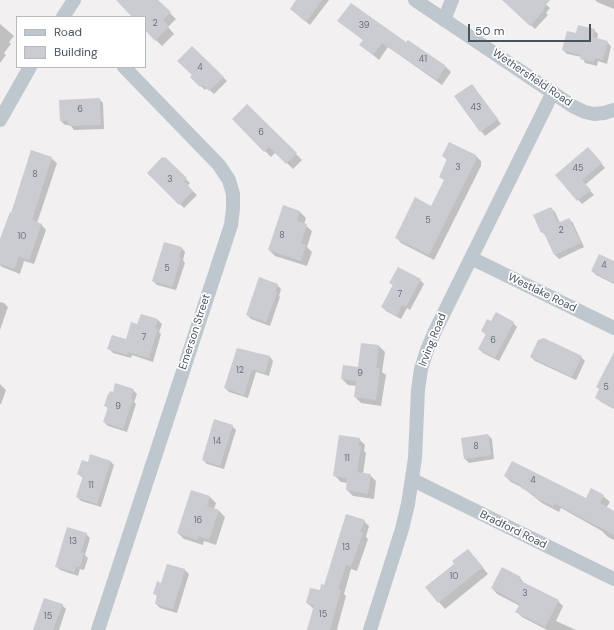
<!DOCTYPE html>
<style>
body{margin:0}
#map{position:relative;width:614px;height:630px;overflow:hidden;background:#f2f0f0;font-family:"DM Sans",sans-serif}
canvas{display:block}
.legend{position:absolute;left:16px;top:16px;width:130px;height:52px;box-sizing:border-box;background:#fff;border:1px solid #b6babe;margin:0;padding:5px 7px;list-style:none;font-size:12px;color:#49535c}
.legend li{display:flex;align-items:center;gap:8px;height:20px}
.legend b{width:20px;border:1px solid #b6babe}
.scale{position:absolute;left:468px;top:24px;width:123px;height:18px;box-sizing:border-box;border:2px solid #49535c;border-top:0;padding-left:5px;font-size:12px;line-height:14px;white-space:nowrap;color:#49535c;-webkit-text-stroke:3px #fff;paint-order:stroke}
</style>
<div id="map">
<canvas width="614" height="630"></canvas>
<ul class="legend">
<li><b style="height:5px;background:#bfc7ce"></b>Road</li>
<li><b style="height:11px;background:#caccd2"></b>Building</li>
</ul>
<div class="scale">50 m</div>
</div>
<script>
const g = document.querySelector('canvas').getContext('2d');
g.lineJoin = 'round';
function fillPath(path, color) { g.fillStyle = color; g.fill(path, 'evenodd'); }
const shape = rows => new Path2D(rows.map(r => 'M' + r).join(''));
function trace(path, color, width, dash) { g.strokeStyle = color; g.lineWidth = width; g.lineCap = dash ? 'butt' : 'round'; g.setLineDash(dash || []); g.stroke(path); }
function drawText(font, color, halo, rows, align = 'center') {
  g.font = font + ' "DM Sans",sans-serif'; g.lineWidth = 3.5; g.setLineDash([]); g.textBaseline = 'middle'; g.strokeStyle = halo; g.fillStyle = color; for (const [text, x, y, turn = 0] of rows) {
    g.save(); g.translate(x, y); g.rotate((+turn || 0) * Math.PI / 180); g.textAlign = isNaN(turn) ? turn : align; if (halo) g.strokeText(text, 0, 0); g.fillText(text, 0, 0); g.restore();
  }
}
const shadow = shape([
 [124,0,157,0,176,19,168,27,174,34,162,46,145,29,145,17,134,17],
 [298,0,329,0,310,25,291,9],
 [503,0,541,0,550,8,546,13,548,15,535,29],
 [595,0,614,0,614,9,597,2],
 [339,21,406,44,408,41,446,67,451,72,442,85,388,47,379,60,361,45,364,41],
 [0,24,14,36,9,42,11,44,4,53,6,55,0,63],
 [594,30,598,34,597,39,607,42,611,46,607,64,598,61,597,66,585,63,582,57,567,54,563,50,576,35],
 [192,47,227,81,214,94,207,88,205,90,191,77,193,75],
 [475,89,501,124,485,136,455,97],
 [99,99,103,103,104,129,74,130,70,125,65,125,61,121],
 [247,105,302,160,293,169,276,152,271,157,233,119],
 [592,152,605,168,585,185,594,195,582,204,556,175],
 [443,156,476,156,481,161,481,166,434,260,401,243,396,237,431,207,445,181,440,177,448,161],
 [51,158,57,163,37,223,41,224,46,230,34,264,24,261,20,274,2,267,0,265,0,241,12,214],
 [165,159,190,183,187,186,197,195,184,208,148,173],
 [283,207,300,212,306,218,304,224,312,231,307,247,312,252,307,266,275,256,269,250],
 [551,208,555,212,560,223,569,219,573,223,584,247,559,259,555,255,546,236,542,232],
 [182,248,185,252,183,260,185,263,176,290,157,285,153,281],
 [614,262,614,284,596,275,592,271],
 [420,280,424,284,410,310,407,308,401,319,386,311,382,307,393,285,390,283],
 [277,285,281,289,279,296,280,297,270,326,251,319,247,315],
 [0,302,4,303,8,307,0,330],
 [141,315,158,320,162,324,159,332,161,334,153,362,132,355,131,358,113,353,109,349,126,340,138,325],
 [492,322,513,323,517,327,499,361,483,353,479,349,486,335,482,331],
 [362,344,379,346,385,352,382,372,386,375,381,406,361,403,355,397,357,386,348,385,342,379,359,368],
 [270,357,273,361,269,376,256,372,248,398,229,392,225,388],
 [531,357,581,357,585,361,576,380,535,361],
 [614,373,614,409,601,402,596,397],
 [0,384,6,390,1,404,0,404],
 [133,390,137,394,134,402,136,404,127,432,108,426,104,422,108,409,106,406,113,393],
 [232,426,236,430,224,469,207,464,203,460],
 [488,435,492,439,494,459,469,463,465,459],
 [359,439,365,445,364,451,366,453,363,474,370,475,376,481,374,499,353,496,347,490,348,483,341,482,334,475],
 [110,461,114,465,101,507,81,501,77,497,83,478,78,474,88,463],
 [505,476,586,499,591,490,603,496,610,502,606,508,614,512,614,540,608,537,602,531,561,508,559,512,542,503,523,488,511,482],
 [210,497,216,503,214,509,219,511,225,517,216,545,204,541,203,545,184,539,178,533],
 [364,521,369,526,366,537,368,539,357,571,351,569,344,594,346,596,337,629,338,630,308,630,314,609,307,603,320,591,325,586],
 [86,534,90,538,85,555,88,558,84,570,80,569,78,576,60,570,56,566],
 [468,550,488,574,445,609,426,587,455,564],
 [168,565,185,570,189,574,177,613,160,608,156,604,158,597,154,593,162,584],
 [520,578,525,584,558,601,563,606,556,621,576,630,547,630,522,617,517,612,520,606,497,594,492,588],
 [62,605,66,609,59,630,34,630]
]);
const building = shape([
 [116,0,158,0,171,12,163,20,169,27,155,41,145,30,145,17,132,17],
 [296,0,322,0,306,22,290,9],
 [502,0,550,0,543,9,544,10,530,26],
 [351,3,406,42,408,40,446,66,437,80,382,43,373,55,359,45,363,40,337,21],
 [578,25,595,29,593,37,608,41,603,60,595,58,593,62,580,59,581,55,562,50,567,31,576,33],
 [192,46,224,77,209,91,203,85,200,87,190,77,192,75,177,61],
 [472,84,498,119,480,132,454,96],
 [100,98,101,125,69,126,68,121,60,121,59,100],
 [247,104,297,153,286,164,269,147,264,152,232,119],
 [449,142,476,155,476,160,429,255,395,238,415,197,431,206,444,180,439,177,447,159,442,156],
 [588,147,602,163,582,180,591,190,577,201,555,175],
 [31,150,52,157,32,220,42,224,41,226,29,260,19,256,14,269,0,264,0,239,10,212,11,213],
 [162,157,164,158,165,157,187,178,184,181,193,191,179,205,147,173],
 [283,205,300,211,297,221,307,224,301,243,306,245,301,261,268,250],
 [551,207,558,223,569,218,581,243,554,255,543,231,541,233,533,215],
 [164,242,182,247,179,257,181,258,172,287,152,281],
 [599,254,614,261,614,283,591,271],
 [398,267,421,279,406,307,402,305,397,316,381,307,393,285,389,283],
 [259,277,278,284,275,292,277,293,266,322,246,315],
 [496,312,514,322,495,358,478,349,486,334,481,331,487,319,491,321],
 [141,314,158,319,155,328,158,329,149,358,128,352,127,355,107,349,112,335,126,339,131,322,137,324],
 [544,338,582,356,572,377,530,357,538,340],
 [361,343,379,345,376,368,380,368,376,400,354,397,356,381,341,379,343,365,358,367],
 [237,348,270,356,265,373,252,369,244,395,224,388],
 [614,352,614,408,595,398,599,389,596,387],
 [115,383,134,389,131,398,133,399,123,429,103,422,108,407,104,406,108,394,109,394,110,391,113,392],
 [214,419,233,425,220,466,202,460],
 [488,434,491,455,464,459,461,438],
 [339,435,360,438,358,446,361,446,357,472,371,474,368,494,346,490,347,478,333,476],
 [90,454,111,461,97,504,76,497,83,476,77,474,82,460,88,462],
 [512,461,586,498,591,488,604,495,600,503,614,511,614,535,554,503,553,506,534,497,535,495,521,488,522,486,504,476],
 [191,490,210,496,207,506,219,510,209,540,198,536,197,540,177,533],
 [346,514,365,520,360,532,363,533,351,566,346,565,338,589,341,590,330,630,307,630,314,605,306,603,310,588,320,590,321,584,324,585],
 [67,527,87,533,81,552,84,553,80,567,76,566,74,572,55,567],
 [468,549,483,567,438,603,425,587,454,564,452,561],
 [167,564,185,569,173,609,155,604,157,595,153,594,157,581,161,583],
 [502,567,521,577,519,580,559,600,545,627,515,612,520,604,491,588],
 [44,598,63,604,53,630,33,630]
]);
const minor = shape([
 [415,0,574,107,585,112,594,114,604,113,614,110],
 [63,17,74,0],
 [444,20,452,0],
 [0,120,30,67],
 [471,258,614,328],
 [413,480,614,579],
 [98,630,231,225,233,209,233,194,229,180,219,165,124,67],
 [370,630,402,529,408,504,415,458,418,390,421,369,427,350,435,331,553,92]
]);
const numberNames = [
 ["2",155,24],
 ["39",364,26],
 ["41",423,60],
 ["4",200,68],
 ["43",476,108],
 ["6",80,110],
 ["6",261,133],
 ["3",458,168],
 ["45",578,169],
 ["8",35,175],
 ["3",170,180],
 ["5",428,221],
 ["2",561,231],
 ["8",282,236],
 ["10",22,237],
 ["4",604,266],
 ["5",167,269],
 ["7",400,295],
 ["7",144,338],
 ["6",493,341],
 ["12",240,371],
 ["9",360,374],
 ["5",606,388],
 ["9",118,407],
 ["14",217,442],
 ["8",476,447],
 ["11",347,459],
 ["4",533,481],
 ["11",91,486],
 ["16",198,521],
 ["13",73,542],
 ["13",346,548],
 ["10",454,577],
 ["3",525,594],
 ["15",323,615],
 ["15",48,617]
];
const streetNames = [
 ["Wethersfield Road",532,78,34],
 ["Westlake Road",542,293,26],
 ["Emerson Street",195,332,-72],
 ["Irving Road",433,340,-68],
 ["Bradford Road",513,530,26]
];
fillPath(shadow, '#0003');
fillPath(building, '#caccd2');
trace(minor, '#bfc7ce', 14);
drawText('9px', '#69717a', null, numberNames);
drawText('11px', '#49535c', '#fff', streetNames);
</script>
